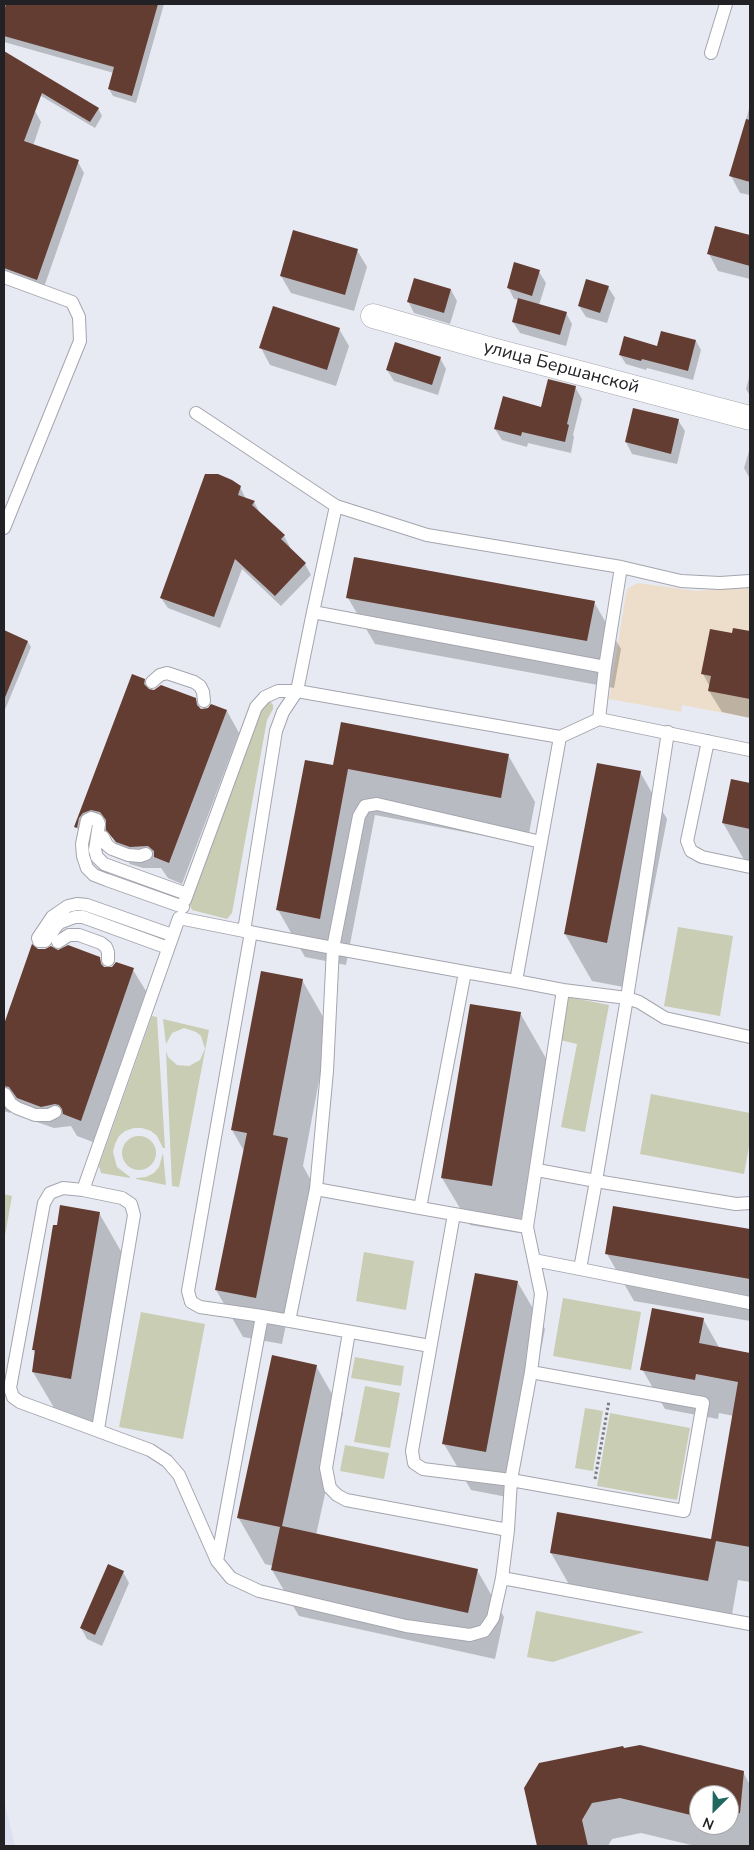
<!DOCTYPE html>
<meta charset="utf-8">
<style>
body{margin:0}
#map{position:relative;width:754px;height:1850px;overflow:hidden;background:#e8eaf3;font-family:"Nunito Sans",sans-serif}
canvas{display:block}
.frame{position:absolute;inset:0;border:5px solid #222226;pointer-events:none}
.north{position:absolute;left:689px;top:1785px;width:50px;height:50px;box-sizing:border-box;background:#fff;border:1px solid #a7a7a8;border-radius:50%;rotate:203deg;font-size:14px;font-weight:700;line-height:20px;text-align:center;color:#222226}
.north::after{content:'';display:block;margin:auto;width:18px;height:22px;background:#1f685f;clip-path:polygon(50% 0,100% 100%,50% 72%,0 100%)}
</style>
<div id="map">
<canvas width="754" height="1850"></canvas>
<div class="frame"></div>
<div class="north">N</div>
</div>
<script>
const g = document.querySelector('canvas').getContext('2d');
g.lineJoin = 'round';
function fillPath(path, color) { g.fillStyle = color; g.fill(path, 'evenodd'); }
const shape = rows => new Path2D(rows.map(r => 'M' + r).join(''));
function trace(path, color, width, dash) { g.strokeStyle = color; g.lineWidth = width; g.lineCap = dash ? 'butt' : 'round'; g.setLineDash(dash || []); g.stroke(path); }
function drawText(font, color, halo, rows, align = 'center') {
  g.font = font + ' "Nunito Sans",sans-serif'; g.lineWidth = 5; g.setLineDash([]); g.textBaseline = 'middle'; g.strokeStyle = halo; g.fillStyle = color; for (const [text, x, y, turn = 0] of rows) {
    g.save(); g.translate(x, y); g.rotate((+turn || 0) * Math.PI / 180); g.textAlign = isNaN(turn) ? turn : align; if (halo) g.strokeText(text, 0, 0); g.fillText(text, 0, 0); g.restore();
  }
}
const built = shape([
 [4,1800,15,1846,4,1846]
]);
const education = shape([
 [638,583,697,591,750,586,750,718,682,705,681,712,609,699,626,594,628,588]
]);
const green = shape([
 [270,701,273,705,273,709,267,720,232,913,227,919,192,910,190,905,254,722,259,710],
 [678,927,733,936,720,1016,664,1006],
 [568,997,609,1005,585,1132,561,1127,577,1044,560,1040],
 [152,1016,157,1017,165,1148,163,1148,157,1136,151,1131,142,1128,134,1128,125,1131,119,1136,115,1144,113,1152,117,1167,130,1177,130,1178,101,1173,99,1166],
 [163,1019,209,1030,179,1187,172,1186,166,1051,168,1057,177,1065,189,1066,200,1060,205,1049,201,1036,196,1032,184,1028,172,1033,166,1044],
 [651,1094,750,1113,750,1141,744,1174,640,1154],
 '122 1153a17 17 0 1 1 34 0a17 17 0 1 1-34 0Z',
 [163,1153,166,1185,136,1179,136,1178,146,1177,154,1173,159,1167],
 [4,1194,12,1196,4,1241],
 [364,1252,414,1261,406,1310,356,1301],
 [563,1298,641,1312,631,1370,553,1356],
 [141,1312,205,1324,183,1439,119,1427],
 [355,1357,404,1366,401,1386,351,1378],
 [365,1386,400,1393,390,1448,354,1442],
 [585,1408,603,1411,593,1471,575,1468],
 [610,1413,690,1428,677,1500,597,1486],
 [345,1445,389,1453,384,1479,340,1471],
 [536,1611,644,1632,553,1662,527,1657]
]);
const shadow = shape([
 [4,4,164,4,136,103,113,96,109,89,114,73,4,42],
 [4,52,98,108,102,116,95,128,4,74],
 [4,100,35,111,41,122,33,146,78,162,84,173,43,290,4,276],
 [750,105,750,195,740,193,731,176],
 [716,227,750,237,750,279,718,271,709,254],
 [357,250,367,267,354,311,291,293,281,276],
 [539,272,546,283,539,305,566,313,572,324,566,346,520,333,513,322,519,300,514,299,508,287],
 [608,287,615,298,607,323,586,317,579,306],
 [451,290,457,301,450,324,414,313,408,301],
 [339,329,349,346,336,386,270,365,261,348],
 [696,341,701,350,693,380,647,368,646,370,626,364,620,355],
 [440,358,446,369,438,395,394,381,387,370],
 [750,374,750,396,746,389],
 [575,387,582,399,573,435,574,437,571,453,528,443,527,447,502,440,495,429,542,408],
 [634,409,678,420,685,431,677,464,632,454,626,442],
 [750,448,750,479,744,468],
 [240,487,246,499,254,502,260,513,284,536,290,547,289,548,305,564,311,575,281,606,242,569,220,628,168,608,161,598],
 [348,598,594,602,621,649,614,688,375,644],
 [734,630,750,633,750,718,722,712,709,691,710,687,703,674,733,635],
 [4,632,28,642,31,647,4,712],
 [133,676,144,680,150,691,195,699,201,710,209,709,212,706,227,711,239,733,182,884,168,878,161,868,143,868,130,864,121,852,110,833,104,831,88,848,76,826],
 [508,755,535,802,527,844,375,815,346,965,305,957,278,910,334,766],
 [640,772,667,819,634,989,592,981,565,934],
 [732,781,750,784,750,870,723,823],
 [32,946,38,950,99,958,105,968,133,970,146,991,93,1142,77,1136,71,1126,54,1128,31,1120,14,1108,10,1113,4,1111,4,1028],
 [302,980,329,1027,303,1166,314,1186,282,1344,243,1337,216,1290,244,1151,232,1130],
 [520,1013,547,1060,519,1233,470,1225,442,1178],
 [614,1207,750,1231,750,1321,634,1301,607,1254],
 [99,1213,126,1260,98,1425,60,1418,33,1372,36,1355,33,1350],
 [518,1283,545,1329,512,1498,471,1490,444,1444],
 [703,1319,720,1349,750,1354,750,1582,738,1580,731,1620,574,1593,551,1553,712,1540,734,1416,719,1413,718,1419,665,1409,642,1369],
 [316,1366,343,1413,316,1535,477,1570,504,1617,495,1659,299,1616,272,1570,273,1566,265,1564,238,1517],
 [123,1572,129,1583,102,1646,87,1639,81,1628],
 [624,1749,743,1772,750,1785,750,1846,695,1846,641,1833,612,1839,608,1846,539,1846,525,1788],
 [699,1795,729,1795,729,1825,699,1825]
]);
const building = shape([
 [6,4,158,4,132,96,108,89,114,67,4,36,4,11],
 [4,51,99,108,90,122,42,93,24,141,79,160,37,280,4,268],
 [746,119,750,120,750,182,729,176],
 [715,226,750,235,750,266,707,254],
 [293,230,358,249,345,295,280,276],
 [514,262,540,270,532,296,507,288],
 [414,278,451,289,444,313,407,302],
 [586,279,609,286,600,313,578,306],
 [518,298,567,312,560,335,512,322],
 [273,306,340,328,327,370,259,348],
 [661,331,696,340,688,371,642,359,641,361,619,355,624,336,657,346],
 [395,342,441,357,432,385,386,370],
 [548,379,576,386,567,424,569,425,565,442,522,432,521,436,494,429,503,396,541,407],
 [633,408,679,419,671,454,625,442],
 [205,474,218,474,232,480,241,486,238,495,255,501,252,505,285,535,281,539,306,563,275,596,235,559,214,617,160,598],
 [354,557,595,601,587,641,346,598],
 [733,628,750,631,750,699,708,691,711,676,701,674,710,629,732,633],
 [4,630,28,641,4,700],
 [132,674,145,679,144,684,149,689,154,690,161,685,196,698,197,705,201,709,208,708,211,704,227,710,169,863,154,857,154,851,148,846,130,847,116,842,106,830,106,820,100,812,91,810,83,813,79,818,77,828,74,827],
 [341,722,509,754,501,798,348,769,320,919,276,910,305,760,333,765],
 [597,763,641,771,607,943,564,934],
 [731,779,750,783,750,829,722,823],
 [32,944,38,949,45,949,51,946,58,950,68,945,100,957,101,964,104,967,112,967,116,962,134,968,81,1121,63,1114,62,1109,59,1105,55,1104,41,1107,17,1098,9,1087,4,1086,4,1024],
 [261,971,303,979,273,1135,288,1138,256,1298,215,1290,247,1133,231,1130],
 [470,1004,521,1012,492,1186,441,1178],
 [60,1205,100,1212,71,1379,32,1372,35,1350,32,1350,41,1298,53,1225,57,1225],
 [613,1206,750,1229,750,1279,605,1254],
 [475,1273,518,1281,486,1452,442,1444],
 [652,1308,704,1318,699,1343,750,1353,750,1547,716,1541,708,1581,550,1553,557,1512,711,1539,738,1382,696,1374,695,1380,640,1370],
 [272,1355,317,1365,282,1526,478,1569,468,1613,271,1570,280,1527,237,1518],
 [108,1564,124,1571,95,1635,80,1628],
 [640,1745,744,1771,740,1813,729,1815,729,1795,699,1795,699,1817,620,1798,592,1803,582,1820,588,1846,537,1846,524,1788,539,1763,623,1746,624,1748]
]);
const path = shape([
 [595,1479,609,1401]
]);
const service = shape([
 [711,53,726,4],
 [4,277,72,302,79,317,80,341,4,528],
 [196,413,336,506],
 [621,567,681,581,720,583,750,581],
 [313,612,297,691,560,737,599,719,750,750],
 [152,682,160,675,167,673,194,682,200,686,203,692,204,701],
 [297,691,283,712,276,731,244,931,333,948,359,816,365,806,377,804,541,842],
 [599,719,605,667,313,612,336,506,427,535,621,567,605,667],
 [560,737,516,981,563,990,627,998,668,732],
 [708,741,687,841,691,851,702,857,750,867],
 [103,837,107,845,112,849,128,855,140,856,146,854],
 [185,900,256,707,265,697,278,691,297,691],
 [183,907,107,880,94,875,87,868,83,856,82,844,87,820,91,818,97,820,99,824,95,850,97,857,104,864,187,894],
 [244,931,179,918,83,1190,63,1188,50,1193,44,1203,10,1388,13,1397,20,1402,150,1450,167,1461,179,1475,217,1561,231,1578,259,1591,406,1626,470,1635,484,1631,493,1618,502,1578,508,1530,511,1480,531,1372,541,1294,527,1227],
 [251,932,188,1291,191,1302,200,1307,262,1316,430,1346],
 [58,942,69,935,79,935,101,943,106,947,108,952,108,960],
 [168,948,83,917,75,917,59,923,45,941,39,941,38,938,52,917,68,906,77,904,87,905,172,935],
 [516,981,465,972,420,1208,527,1227,563,990],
 [5,1094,11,1104,17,1108,35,1115,49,1115,55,1112],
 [537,1170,596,1181,627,998,639,1002,665,1018,750,1037],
 [316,1189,420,1208],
 [83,1190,122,1198,131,1204,134,1215,98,1429],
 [750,1203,736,1204,596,1181,580,1269,750,1303],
 [454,1214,412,1451,414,1463,423,1469,511,1480,684,1511,703,1403,531,1372],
 [534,1260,580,1269],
 [289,1321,316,1189,327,1071,333,948,465,972],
 [349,1332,326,1468,330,1488,337,1495,346,1500,508,1530],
 [217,1561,262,1316],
 [502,1578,750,1624]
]);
const minor = shape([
 [373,316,489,349,750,418]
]);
const streetNames = [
 ["улица Бершанской",561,368,15]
];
fillPath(built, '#dde0f0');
fillPath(education, '#eddecb');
fillPath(green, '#c9cdb3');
fillPath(shadow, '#0003');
fillPath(building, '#633d32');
trace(service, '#a4a5ae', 14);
trace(minor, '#a4a5ae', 25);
trace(path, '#7b7c82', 3, [2.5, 2.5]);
trace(service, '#fff', 12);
trace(minor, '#fff', 24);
drawText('18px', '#222226', '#fff', streetNames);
</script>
